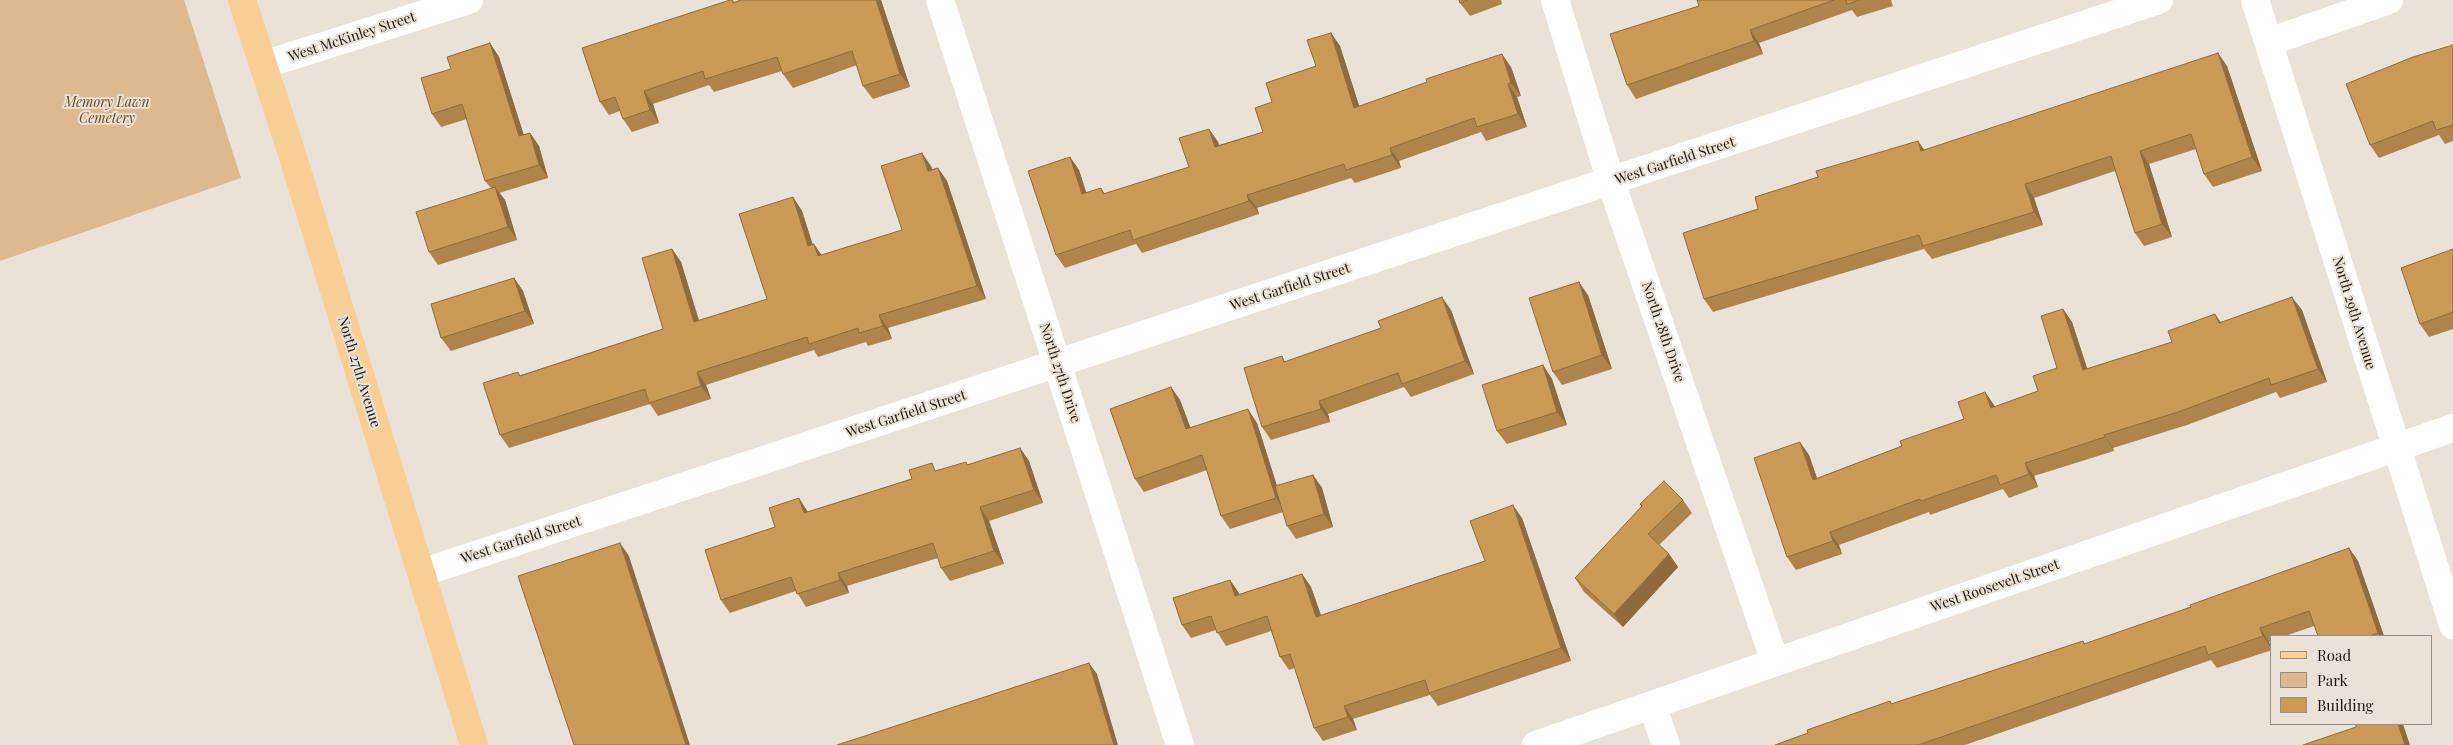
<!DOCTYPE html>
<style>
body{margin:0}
#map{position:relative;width:2453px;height:745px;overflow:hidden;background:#ebe2d7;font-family:"Playfair Display",serif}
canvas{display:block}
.legend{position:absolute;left:2270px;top:635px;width:162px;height:90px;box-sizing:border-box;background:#ebe2d7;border:1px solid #979088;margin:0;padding:6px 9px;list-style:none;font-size:15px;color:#191612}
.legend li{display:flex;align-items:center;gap:10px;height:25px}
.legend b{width:25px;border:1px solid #979088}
</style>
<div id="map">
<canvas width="2453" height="745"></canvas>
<ul class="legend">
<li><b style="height:6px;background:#f8d095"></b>Road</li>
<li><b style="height:14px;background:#ddba8d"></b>Park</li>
<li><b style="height:14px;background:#cb9a57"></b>Building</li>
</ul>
</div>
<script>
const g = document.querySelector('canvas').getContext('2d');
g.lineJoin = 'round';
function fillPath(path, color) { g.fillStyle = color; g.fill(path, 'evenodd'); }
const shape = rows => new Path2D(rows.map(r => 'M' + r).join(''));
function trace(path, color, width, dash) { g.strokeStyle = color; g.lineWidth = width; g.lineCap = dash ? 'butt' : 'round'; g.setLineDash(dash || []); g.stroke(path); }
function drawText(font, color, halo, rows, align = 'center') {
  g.font = font + ' "Playfair Display",serif'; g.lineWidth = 4; g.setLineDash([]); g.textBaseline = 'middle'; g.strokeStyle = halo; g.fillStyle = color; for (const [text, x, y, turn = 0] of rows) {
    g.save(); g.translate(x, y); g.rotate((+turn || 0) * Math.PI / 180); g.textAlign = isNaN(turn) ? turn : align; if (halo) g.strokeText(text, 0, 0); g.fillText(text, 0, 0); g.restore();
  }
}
const green = shape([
 [0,0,184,0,241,178,0,261]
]);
const minor = shape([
 [940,0,1180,745],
 [1555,0,1611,182,1775,662],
 [2255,0,2453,625],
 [2269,42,2389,0],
 [263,65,469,0],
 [421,573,2159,0],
 [1652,705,1666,745],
 [1536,745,2453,428]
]);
const major = shape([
 [242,0,292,154,474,745]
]);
const wall = shape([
 [733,0,734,2,741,0,881,0,910,87,873,99,863,86,857,65,793,88,783,74,782,71,714,92,709,85,653,104,659,123,632,132,623,119,620,111,609,115,600,102],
 [1459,0,1501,0,1502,4,1470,16,1460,3],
 [1697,0,1891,0,1893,6,1857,17,1852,10,1759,43,1763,54,1636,99,1627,85,1699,6],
 [1331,33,1340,46,1359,106,1511,67,1521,96,1517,97,1527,127,1486,141,1481,132,1399,161,1401,168,1355,183,1351,178,1257,208,1259,214,1142,253,1136,244,1065,268,1056,255,1070,157,1079,170,1086,193,1101,188,1105,194,1189,167,1209,129,1218,142,1219,145,1263,132,1272,102,1316,66],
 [490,43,499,57,524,135,530,133,539,146,548,178,499,193,505,200,517,240,438,265,429,252,491,188,485,181,467,119,441,127,432,114,451,69],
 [2453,45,2453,141,2445,144,2439,135,2379,158,2370,145],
 [2227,66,2262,171,2213,187,2204,174,2196,149,2149,164,2172,237,2144,246,2135,233,2115,171,2034,198,2043,225,1932,259,1924,249,1713,312,1704,299,1758,209,1818,177,1918,141,1924,150],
 [931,166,932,169,938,168,947,181,986,299,888,328,892,339,868,346,866,342,818,357,814,350,706,385,711,399,658,416,650,404,509,448,500,435,521,375,663,329,672,249,681,262,699,320,767,299,793,197,802,211,813,245,822,255,902,230],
 [2453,249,2453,329,2429,337,2420,324],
 [514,278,523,291,534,324,451,351,441,338],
 [1588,295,1612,369,1562,385,1553,372],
 [2063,309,2072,322,2087,369,2172,342,2221,322,2302,310,2327,382,2280,398,2276,392,2187,425,2113,448,2114,451,2034,476,2038,487,2009,498,2003,489,1930,515,1929,512,1839,545,1842,554,1796,570,1787,557,1809,455,1817,478,1902,446,1964,419,1985,392,1995,407,2038,391,2057,368],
 [1451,310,1474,374,1411,397,1404,387,1328,414,1330,422,1271,440,1262,427,1282,356,1285,362],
 [1543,365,1552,379,1567,425,1507,444,1497,431],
 [1171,387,1180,400,1190,427,1257,423,1277,486,1313,475,1322,488,1333,527,1296,539,1287,526,1283,512,1230,529,1221,516,1207,470,1144,492,1135,479],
 [1020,448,1029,461,1043,503,989,521,1004,564,950,581,941,568,938,558,847,586,849,593,806,607,796,591,730,613,721,600,775,527,808,512,938,470,968,465],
 [1683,500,1692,513,1659,545,1669,554,1678,567,1623,627,1584,592,1575,578,1642,506,1640,504],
 [1522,518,1571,661,1438,706,1430,695,1353,719,1357,730,1323,741,1314,728,1295,668,1289,670,1280,657,1271,631,1226,646,1216,630,1191,638,1182,625,1230,580,1239,594,1302,574,1311,587,1321,615,1485,561],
 [2349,548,2358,561,2384,636,2318,636,2314,626,2285,636,2272,636,2272,641,2269,642,2272,650,2217,668,2211,660,1965,745,1775,745,1808,733,1890,701,1892,704,2083,641,2085,644,2191,607]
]);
const shadedWall = shape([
 [876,0,881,0,910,87,900,74],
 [1750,30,1759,43,1763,54,1754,41],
 [1331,33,1340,46,1364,121,1354,108],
 [490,43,499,57,528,149,519,136],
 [2218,53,2227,66,2262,171,2252,157],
 [1502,54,1511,67,1521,96,1511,83],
 [1508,84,1517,97,1527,127,1518,114],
 [644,91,653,104,659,123,650,110],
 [1209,129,1218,142,1224,160,1215,147],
 [530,133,539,146,548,178,539,165],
 [1918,141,1927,154,1921,151],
 [1390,148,1399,161,1401,168,1392,155],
 [2140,151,2149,164,2172,237,2162,224],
 [922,153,931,166,937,184,928,171],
 [1070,157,1079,170,1091,207,1082,194],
 [938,168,947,181,986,299,977,286],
 [2025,184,2034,198,2043,225,2034,212],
 [495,187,505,200,517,240,508,227],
 [1247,195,1257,208,1259,214,1249,201],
 [793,197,802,211,817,259,808,246],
 [814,244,823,257,818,256],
 [672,249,681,262,703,335,694,322],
 [514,278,523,291,534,324,525,311],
 [1579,282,1588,295,1612,369,1602,355],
 [1442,297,1451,310,1474,374,1465,361],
 [2292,297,2302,310,2327,382,2318,369],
 [2063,309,2072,322,2092,383,2083,370],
 [2215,314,2224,327,2219,323],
 [879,315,888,328,892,339,883,326],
 [1543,365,1552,379,1567,425,1557,412],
 [697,372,706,385,711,399,701,386],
 [1171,387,1180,400,1196,442,1186,429],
 [1985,392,1994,405,2000,422,1991,408],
 [1319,401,1328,414,1330,422,1321,409],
 [1248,409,1257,423,1285,511,1276,498],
 [2104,435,2113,448,2114,451,2105,437],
 [1800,442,1809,455,1822,493,1813,480],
 [1020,448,1029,461,1043,503,1034,490],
 [2025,463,2034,476,2038,487,2029,474],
 [1313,475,1322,488,1333,527,1324,514],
 [799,498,808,512,804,513],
 [1513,505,1522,518,1571,661,1561,648],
 [980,507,989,521,1004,564,994,551],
 [1830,532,1839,545,1842,554,1833,541],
 [620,543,629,556,690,745,686,745],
 [2349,548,2358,561,2384,636,2380,636,2378,633],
 [1669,554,1678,567,1623,627,1614,614],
 [838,573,847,586,849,593,840,580],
 [1302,574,1311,587,1326,630,1316,617],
 [1230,580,1239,593,1244,609,1235,596],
 [2260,628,2269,642,2272,649,2263,636],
 [1089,663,1097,674,1118,745,1114,745],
 [1344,706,1353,719,1357,730,1348,717],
 [2398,724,2403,724,2410,745,2405,745]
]);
const building = shape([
 [730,0,732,0,733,3,741,0,876,0,900,74,863,86,852,51,783,74,777,57,705,79,703,71,644,91,650,110,623,119,615,97,600,102,582,48,730,0],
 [1459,0,1468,0,1460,3,1459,0],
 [1697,0,1834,0,1750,30,1754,41,1627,85,1610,34,1699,6,1697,0],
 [1846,0,1860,0,1847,4,1846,0],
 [1331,33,1354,108,1427,82,1426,79,1502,54,1511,83,1508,84,1518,114,1477,127,1474,118,1390,148,1392,155,1346,170,1344,164,1247,195,1249,201,1133,240,1130,230,1056,255,1028,171,1070,157,1082,194,1101,188,1103,194,1189,167,1179,138,1209,129,1215,147,1263,132,1255,108,1272,102,1266,83,1316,66,1307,40,1331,33],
 [490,43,519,136,530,133,539,165,485,181,462,104,432,114,421,78,451,69,447,57,490,43],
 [2453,45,2453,125,2436,130,2433,121,2370,145,2346,84,2413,57,2453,45],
 [2218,53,2252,157,2204,174,2191,134,2140,151,2162,224,2135,233,2111,156,2025,184,2034,212,1923,246,1919,235,1704,299,1683,233,1758,209,1755,197,1818,177,1816,171,1918,141,1921,151,2218,53],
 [922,153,928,171,938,168,977,286,879,315,883,326,859,333,858,328,809,344,807,337,697,372,701,386,649,403,645,389,500,435,483,383,518,372,520,376,663,329,642,258,672,249,694,322,767,299,739,214,793,197,808,246,814,244,818,256,902,230,881,166,922,153],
 [495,187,508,227,429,252,416,212,495,187],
 [2453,249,2453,312,2420,324,2401,268,2453,249],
 [514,278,525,311,441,338,431,304,514,278],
 [1579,282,1602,355,1553,372,1529,298,1579,282],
 [1442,297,1465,361,1402,384,1398,373,1319,401,1321,409,1262,427,1244,368,1282,356,1284,362,1381,328,1378,321,1442,297],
 [2292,297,2318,369,2271,385,2269,378,2178,412,2104,435,2105,437,2025,463,2029,474,2000,485,1996,475,1921,501,1920,499,1830,532,1833,541,1787,557,1754,458,1800,442,1813,480,1902,446,1900,441,1964,419,1958,402,1985,392,1991,408,2038,391,2033,376,2057,368,2041,316,2063,309,2083,370,2172,342,2168,331,2215,314,2219,323,2292,297],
 [1543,365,1557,412,1497,431,1482,385,1543,365],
 [1171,387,1186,429,1248,409,1276,498,1221,516,1202,455,1135,479,1110,409,1171,387],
 [1020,448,1034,490,980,507,994,551,941,568,933,543,838,573,840,580,797,594,791,577,721,600,705,550,775,527,769,508,799,498,804,513,912,479,909,470,932,463,935,471,966,462,967,465,1020,448],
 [1313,475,1324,514,1287,526,1275,486,1313,475],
 [1664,481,1683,500,1648,534,1669,554,1614,614,1575,578,1642,506,1640,504,1664,481],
 [1513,505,1561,648,1429,693,1425,680,1344,706,1348,717,1314,728,1290,654,1280,657,1267,616,1217,633,1211,616,1182,625,1173,598,1230,580,1235,596,1302,574,1316,617,1485,561,1470,521,1513,505],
 [620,543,686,745,574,745,518,576,620,543],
 [2349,548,2378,633,2369,636,2318,636,2309,611,2260,628,2263,636,2208,655,2205,646,1918,745,1775,745,1808,733,1807,730,1890,701,1891,704,2083,641,2084,644,2191,607,2190,605,2349,548],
 [1089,663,1114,745,837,745,1089,663],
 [2356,724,2398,724,2405,745,2303,745,2356,727,2356,724]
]);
const streetNames = [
 ["West McKinley Street",352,37,-18],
 ["West Garfield Street",1675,161,-18],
 ["West Garfield Street",1290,287,-18],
 ["North 29th Avenue",2354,313,73],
 ["North 28th Drive",1663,332,71],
 ["North 27th Avenue",359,372,73],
 ["North 27th Drive",1060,373,72],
 ["West Garfield Street",906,414,-18],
 ["West Garfield Street",521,540,-18],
 ["West Roosevelt Street",1995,586,-19]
];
const parkNames = [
 ["Memory Lawn",107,103],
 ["Cemetery",107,119]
];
fillPath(green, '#ddba8d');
trace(minor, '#fff', 28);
trace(major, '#f8d095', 28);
fillPath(wall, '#af844b');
fillPath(shadedWall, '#8e6c3d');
fillPath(building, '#cb9a57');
trace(building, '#8e6c3d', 1);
drawText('14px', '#191612', '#ebe2d7', streetNames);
drawText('italic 14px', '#6d4b19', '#ebe2d7', parkNames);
</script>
